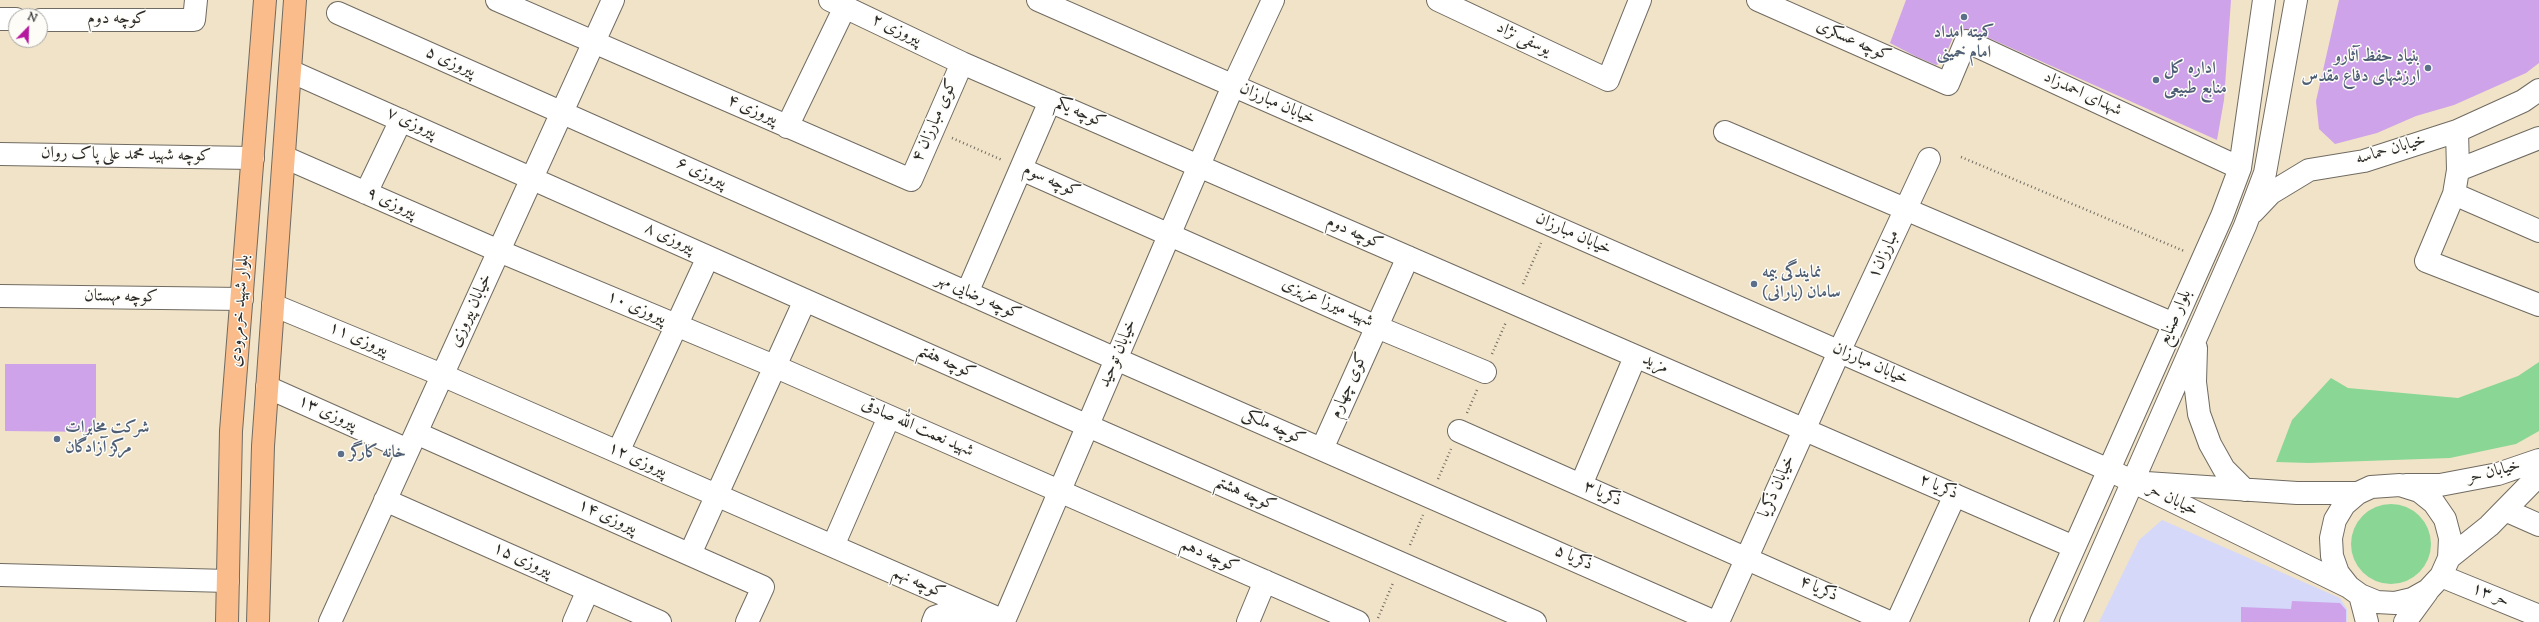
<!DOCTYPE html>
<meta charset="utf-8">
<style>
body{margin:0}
#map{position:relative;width:2539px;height:622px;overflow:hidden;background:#f1e3c7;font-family:"Sorts Mill Goudy",serif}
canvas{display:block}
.north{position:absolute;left:8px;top:8px;width:40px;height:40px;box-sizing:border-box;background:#fdfcf7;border:1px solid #a9a8a5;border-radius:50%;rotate:23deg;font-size:11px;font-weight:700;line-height:16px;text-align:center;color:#2b2b2b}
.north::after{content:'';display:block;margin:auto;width:14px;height:18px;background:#b5179e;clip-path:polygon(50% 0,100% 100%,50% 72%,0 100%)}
</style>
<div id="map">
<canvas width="2539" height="622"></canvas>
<div class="north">N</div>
</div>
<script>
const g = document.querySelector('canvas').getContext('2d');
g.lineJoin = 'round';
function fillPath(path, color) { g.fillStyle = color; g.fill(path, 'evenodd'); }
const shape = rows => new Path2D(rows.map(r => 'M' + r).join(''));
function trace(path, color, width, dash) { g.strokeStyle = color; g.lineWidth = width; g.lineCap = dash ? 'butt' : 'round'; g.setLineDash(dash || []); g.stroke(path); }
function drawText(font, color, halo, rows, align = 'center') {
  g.font = font + ' "Sorts Mill Goudy",Amiri,serif'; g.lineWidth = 3; g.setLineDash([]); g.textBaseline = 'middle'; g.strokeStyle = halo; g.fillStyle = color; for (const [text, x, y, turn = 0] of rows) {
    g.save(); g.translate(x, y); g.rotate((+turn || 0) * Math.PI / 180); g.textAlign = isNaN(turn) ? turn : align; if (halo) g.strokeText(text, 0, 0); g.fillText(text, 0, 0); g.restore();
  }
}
const built = shape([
 [2162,520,2340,598,2347,609,2347,622,2099,622,2139,540]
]);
const green = shape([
 [2539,362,2539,431,2516,444,2450,458,2309,463,2276,462,2292,420,2331,378,2348,388,2458,398,2518,376],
 '2351 544a40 40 0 1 1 80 0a40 40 0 1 1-80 0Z'
]);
const building = shape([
 [1906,0,2231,0,2224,100,2217,140,1971,30,1964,29,1954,35,1942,63,1936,65,1917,57,1890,43],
 [2339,0,2539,0,2539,63,2526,73,2454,105,2416,116,2377,133,2335,144,2319,129,2316,101],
 [5,364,96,364,96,432,5,431],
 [2292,601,2340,603,2346,610,2346,622,2241,622,2241,607,2291,609]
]);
const path = shape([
 [952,138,1002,160],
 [1961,157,2184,251],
 [1523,284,1541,243],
 [1492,354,1506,322],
 [1467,413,1477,390],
 [1438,479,1451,449],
 [1410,545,1423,515],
 [1378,618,1393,583]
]);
const minor = shape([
 [497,0,911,180,962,63],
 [830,0,962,63,2074,547],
 [1038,0,2109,470,2349,587],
 [1438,0,1608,80,1640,0],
 [1758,0,1948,84,1966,41,2240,168],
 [338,13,1116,359,1715,622],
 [0,19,16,19],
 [40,20,194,20,196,0],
 [290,71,1088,426,1535,622],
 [787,127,845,7],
 [2457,131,2458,170,2454,194,2426,261,2539,305],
 [1725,132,2174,324],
 [0,154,253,158],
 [284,157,499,251,774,366,1358,622],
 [1021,169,1377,327,1485,372],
 [2458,170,2539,138],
 [366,193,401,120],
 [2454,194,2539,231],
 [2253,212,2271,193,2309,170,2364,161,2457,131,2523,101,2539,90],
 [967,293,1050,101],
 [0,296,242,299],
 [273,305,442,375,1004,621],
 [2196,348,2195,382,2199,414,2210,444,2224,469,2245,490],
 [267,387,408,450],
 [1459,431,1889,622],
 [416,433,763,587,747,622],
 [1322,449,1408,257],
 [618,452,708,257],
 [2146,483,2297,493,2358,493],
 [1581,485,1635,357],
 [2406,485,2440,485,2498,474,2539,460],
 [385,500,660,622],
 [2505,510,2539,525],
 [833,546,889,417],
 [690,554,805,300],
 [2449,558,2450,538,2445,519,2434,503,2419,491,2400,485,2371,487,2358,493,2344,505,2335,520,2331,538,2332,556,2338,573,2349,587,2360,595,2377,602,2395,603,2412,599,2428,590,2441,576,2449,558,2489,526,2539,475],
 [0,575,228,581],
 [2441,576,2539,616],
 [2360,595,2367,622],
 [1004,621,1233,86,1273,0],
 [330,622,613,0],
 [574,622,588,590],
 [933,622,935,617,950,612,977,616],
 [1248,622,1265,581],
 [1718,622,1839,352,1929,159],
 [1897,622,1955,495],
 [2041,622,2222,216,2240,168,2264,0],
 [2071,622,2245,226,2265,173,2296,0],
 [2405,622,2427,592]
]);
const major = shape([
 [227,622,231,431,265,0],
 [258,622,263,446,295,0]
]);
const markers = [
 [1964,17,4,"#5c6f8a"],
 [2428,68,4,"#5c6f8a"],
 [2156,80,4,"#5c6f8a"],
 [1754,284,4,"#5c6f8a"],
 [57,439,4,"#5c6f8a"],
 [341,454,4,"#5c6f8a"]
];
const streetNames = [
 ["کوچه دوم",117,20],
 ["پیروزی ۲",896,31,25],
 ["یوسفی نژاد",1523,40,25],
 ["کوچه عسکری",1853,42,24],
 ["پیروزی ۵",450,63,24],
 ["شهدای احمدزاد",2082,95,25],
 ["خیابان مبارزان",1277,105,24],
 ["پیروزی ۴",752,111,23],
 ["کوچه یکم",1080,114,24],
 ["کوی مبارزان ۴",936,121,-66],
 ["پیروزی ۷",411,124,24],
 ["خیابان حماسه",2391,151,-16],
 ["کوچه شهید محمد علی پاک روان",126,156,1],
 ["پیروزی ۶",701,174,24],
 ["کوچه سوم",1051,182,24],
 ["پیروزی ۹",391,204,24],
 ["کوچه دوم",1354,234,24],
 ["خیابان مبارزان",1573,235,24],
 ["پیروزی ۸",669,239,24],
 ["مبارزان۱",1885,255,-65],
 ["کوچه مهستان",121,298,1],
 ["کوچه رضایی مهر",978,298,24],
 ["شهید میرزا عزیزی",1327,304,24],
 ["پیروزی ۱۰",636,309,23],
 ["بلوار شهید خرمرودی",241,311,-86],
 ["خیابان پیروزی",472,311,-65],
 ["بلوار صنایع",2176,318,-66],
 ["پیروزی ۱۱",358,340,23],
 ["خیابان توحید",1119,354,-67],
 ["کوچه هفتم",946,363,24],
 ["مزید",1655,365,24],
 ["خیابان مبارزان",1870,365,24],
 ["کوی چهارم",1350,386,-66],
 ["پیروزی ۱۳",327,414,24],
 ["کوچه ملکی",1273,428,24],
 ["شهید نعمت الله صادقی",917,429,24],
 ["پیروزی ۱۲",637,461,24],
 ["خیابان حر",2494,473,-14],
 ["خیابان ذکریا",1778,487,-66],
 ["ذکریا ۲",1938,488,23],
 ["کوچه هشتم",1245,495,24],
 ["ذکریا ۳",1602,495,24],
 ["خیابان حر",2172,501,26],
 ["پیروزی ۱۴",607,518,24],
 ["کوچه دهم",1209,557,24],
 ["ذکریا ۵",1573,559,24],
 ["پیروزی ۱۵",522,561,24],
 ["کوچه نهم",918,584,24],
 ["ذکریا ۴",1818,590,24],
 ["۱۳ حر",2490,596,22]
];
const serviceNames = [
 ["کمیته امداد",1964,34,"center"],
 ["امام خمینی",1964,54,"center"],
 ["بنیاد حفظ آثارو",2420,58,"right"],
 ["ارزشهای دفاع مقدس",2420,78,"right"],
 ["اداره کل",2164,70],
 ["منابع طبیعی",2164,90],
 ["نمایندگی بیمه",1762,274],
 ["سامان (بارانی)",1762,294],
 ["شرکت مخابرات",65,429],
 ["مرکز آزادگان",65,449],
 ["خانه کارگر",349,454]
];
fillPath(built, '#d5d8f9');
fillPath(green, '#8ad795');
fillPath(building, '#cea3ea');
trace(minor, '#706b62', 24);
trace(major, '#706b62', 24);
trace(path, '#706b62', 2.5, [1, 3]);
trace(minor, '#fff', 22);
trace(major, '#f9bc8a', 22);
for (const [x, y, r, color] of markers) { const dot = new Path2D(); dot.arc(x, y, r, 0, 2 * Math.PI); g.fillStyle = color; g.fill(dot); trace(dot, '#fdfcf7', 1.5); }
drawText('17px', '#2b2b2b', '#fdfcf7', streetNames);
drawText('bold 17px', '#4e5e75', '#fdfcf7', serviceNames, 'left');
</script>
